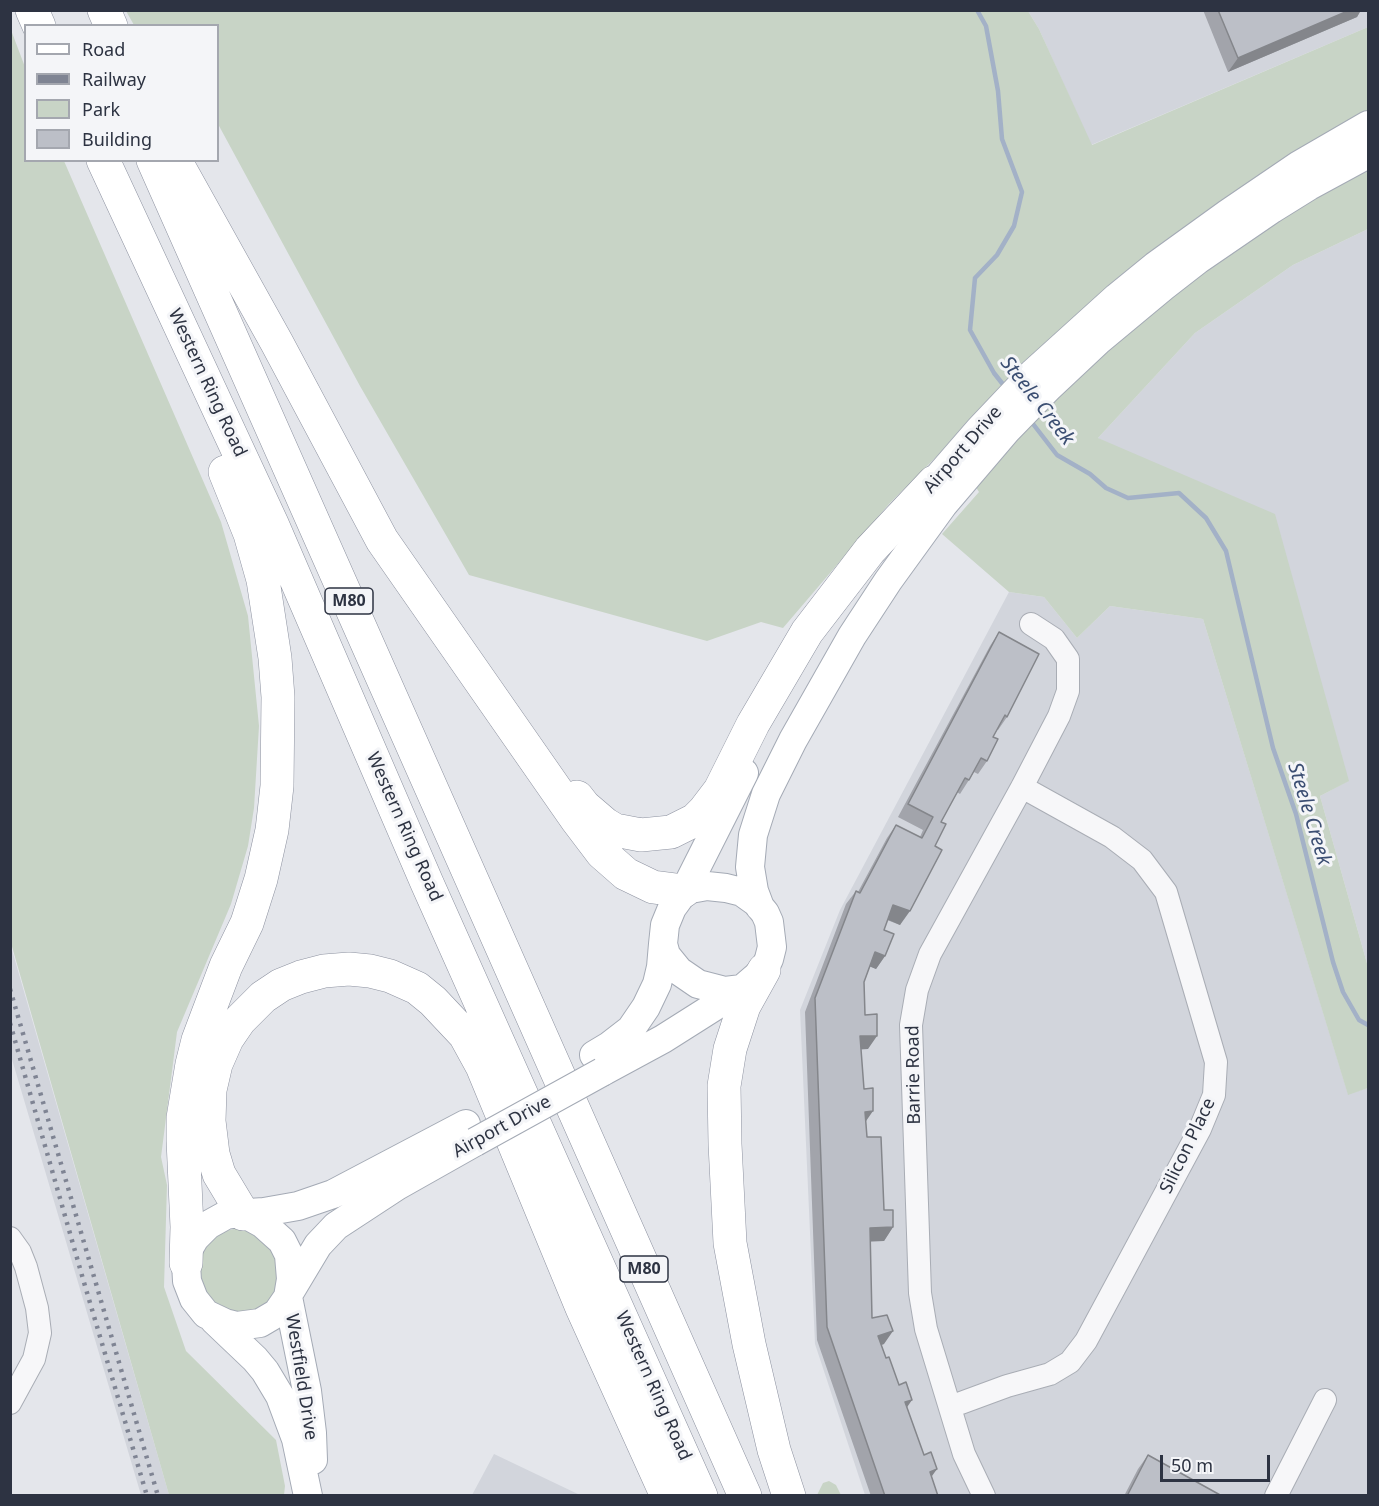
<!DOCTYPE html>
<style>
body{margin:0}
#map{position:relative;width:1379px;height:1506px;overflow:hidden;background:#e4e6eb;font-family:"Noto Sans",sans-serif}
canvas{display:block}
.frame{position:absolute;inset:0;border:12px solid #2d3342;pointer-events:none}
.legend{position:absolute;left:24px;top:24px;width:195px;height:138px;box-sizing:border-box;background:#f4f5f8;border:2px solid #a4a7af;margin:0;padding:8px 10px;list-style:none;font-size:18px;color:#2d3342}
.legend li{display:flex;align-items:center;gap:12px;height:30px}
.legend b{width:30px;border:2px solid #a4a7af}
.scale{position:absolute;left:1160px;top:1455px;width:110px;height:27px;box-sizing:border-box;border:3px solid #2d3342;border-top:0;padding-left:8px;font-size:18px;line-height:21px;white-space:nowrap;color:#2d3342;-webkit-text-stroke:4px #f4f5f8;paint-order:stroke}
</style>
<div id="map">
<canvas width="1379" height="1506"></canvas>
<div class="frame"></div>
<ul class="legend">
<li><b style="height:8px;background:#fff"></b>Road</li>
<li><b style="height:8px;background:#7f8493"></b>Railway</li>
<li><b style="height:16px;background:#c8d4c6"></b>Park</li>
<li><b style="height:16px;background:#bcbfc7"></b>Building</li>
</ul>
<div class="scale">50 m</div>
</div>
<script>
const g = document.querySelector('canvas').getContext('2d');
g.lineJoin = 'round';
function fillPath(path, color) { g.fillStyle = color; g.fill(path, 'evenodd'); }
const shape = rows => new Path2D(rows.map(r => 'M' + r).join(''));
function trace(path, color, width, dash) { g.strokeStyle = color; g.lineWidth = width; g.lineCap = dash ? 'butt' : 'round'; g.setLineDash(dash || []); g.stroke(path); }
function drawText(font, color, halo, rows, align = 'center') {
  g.font = font + ' "Noto Sans",sans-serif'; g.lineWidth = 6; g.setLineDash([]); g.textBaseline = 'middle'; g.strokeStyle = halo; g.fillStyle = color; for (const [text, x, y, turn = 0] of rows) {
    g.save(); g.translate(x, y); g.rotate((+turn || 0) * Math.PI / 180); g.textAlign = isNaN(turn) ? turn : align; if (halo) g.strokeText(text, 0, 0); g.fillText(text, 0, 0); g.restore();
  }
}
const built = shape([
 [1028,11,1368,11,1368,27,1091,145,1039,29],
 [1368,229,1368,967,1320,796,1348,781,1098,438,1195,333,1293,265],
 [1009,592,1044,597,1077,638,1110,606,1203,619,1348,1094,1368,1088,1368,1495,865,1495,815,1344,800,1010,840,910],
 [10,943,169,1495,141,1495,11,1056],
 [494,1454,580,1495,472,1495]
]);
const green = shape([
 [126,11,1028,11,1039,29,1092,145,1368,27,1368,229,1293,265,1195,333,1098,438,1275,514,1349,781,1320,796,1368,967,1368,1088,1348,1095,1203,619,1110,606,1077,638,1044,597,1009,592,942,534,979,492,949,444,889,504,783,628,761,622,707,641,469,575,360,386,218,124,218,26,134,25],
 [11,30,25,67,26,160,64,161,221,522,248,616,259,726,254,808,248,846,231,904,177,1032,161,1157,167,1185,164,1287,186,1351,276,1440,285,1486,284,1495,169,1495,11,943],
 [237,1228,265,1235,284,1274,272,1300,249,1313,222,1309,202,1290,199,1263,203,1250,212,1239,223,1232],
 [829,1481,836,1485,841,1495,817,1495,823,1483]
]);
const stream = shape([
 [977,10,986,26,998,91,1002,139,1022,192,1014,226,997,255,975,278,970,330,994,373,1005,387],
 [1030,420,1057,455,1090,474,1106,488,1128,498,1179,493,1206,518,1226,551,1273,748,1296,814,1333,962,1343,992,1359,1020,1368,1025]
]);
const minor = shape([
 [10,1238,20,1252,26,1267,37,1308,40,1333,34,1359,10,1403],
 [950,1407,1007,1386,1050,1374,1070,1362,1086,1341,1200,1129,1214,1095,1216,1062,1166,892,1142,860,1112,837,1022,787],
 [984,1496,964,1454,926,1329,920,1293,911,1025,917,990,930,954,1022,787,1059,716,1068,691,1068,659,1054,639,1031,624],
 [1276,1496,1325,1400]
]);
const major = shape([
 [920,498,979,430,1033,373,1117,297,1155,266,1227,214,1299,165,1368,125],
 [685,890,744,773],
 [760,907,754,891,750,867,753,835,766,794,793,740,852,636,888,581,943,505,1007,430,1049,387,1098,341,1163,287,1199,259,1272,209,1309,186,1368,154],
 [594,1055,609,1046,631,1029,646,1007,657,984,661,967,663,944],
 [602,1072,663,1039,742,989,764,970,769,959,772,947,769,922,765,913,756,902,742,892,726,888,707,886,685,890,672,908,665,925,663,944,666,955,679,971,698,984,725,991,742,989],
 [245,1214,263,1224,282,1241,289,1255,291,1279,288,1297,277,1313,260,1323,237,1326,225,1323,206,1314,194,1299,187,1281,186,1263,188,1250,195,1238,208,1225,226,1215,233,1214,264,1212,298,1206,333,1194,466,1124],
 [291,1290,318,1245,336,1226,397,1186,475,1142],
 [288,1297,307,1391,312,1433,313,1460],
 [214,1320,255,1359,265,1371,280,1396,296,1439,308,1496]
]);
const highway = shape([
 [32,10,39,26],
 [104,10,111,26],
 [103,160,273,526,427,883,701,1496],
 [153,160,745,1496],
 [175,160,277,343,382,540,577,820,602,853,626,874,653,887,684,891],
 [577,797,584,806,605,824,615,830,641,835,671,832,695,820,704,811,720,790,753,724,807,632,870,550,934,482],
 [764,970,744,1006,730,1049,724,1086,725,1144,730,1243,749,1344,774,1450,789,1496],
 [243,1214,219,1174,213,1154,209,1121,210,1090,216,1064,227,1039,240,1020,263,997,281,985,301,977,324,971,349,969,370,971,390,976,417,988,433,1001,465,1035,482,1066,582,1308,667,1496],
 [186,1263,187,1227,183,1140,183,1118,192,1064,198,1040,226,966,247,923,261,879,272,830,277,786,278,697,275,658,263,580,250,534,225,472]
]);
const rail = shape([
 [10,989,158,1496],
 [10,1023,83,1279,147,1496]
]);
const majorBridge = shape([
 [475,1142,602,1072]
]);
const wall = shape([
 [1203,10,1361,10,1357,17,1228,72],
 [999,632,1007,717,998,730,997,729,993,737,987,761,978,774,974,772,960,794,957,792,941,822,935,846,900,925,887,920,884,930,885,956,876,969,870,966,864,982,865,1015,868,1049,861,1049,867,1137,884,1210,893,1227,884,1241,870,1241,872,1318,884,1344,881,1345,886,1358,907,1407,938,1496,871,1496,817,1340,805,1012,846,904,856,891,858,892,887,838,896,825,920,837,923,830,898,817,990,646],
 [1148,1455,1222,1496,1124,1496,1138,1469]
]);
const shadedWall = shape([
 [1350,10,1361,10,1357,17,1228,72,1238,58],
 [893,905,910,911,900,925,884,918],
 [875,952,885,956,876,969,866,965],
 [860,1036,877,1036,868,1049,851,1050],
 [873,1111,864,1124,865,1112],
 [893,1227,884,1241,861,1242,870,1228],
 [893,1331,884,1344,869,1349,878,1336],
 [912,1400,903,1413,905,1402],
 [937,1469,927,1483,930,1472]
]);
const building = shape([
 [1218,10,1350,10,1238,58,1218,10],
 [999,632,1039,654,1007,717,1005,715,993,737,998,739,987,761,981,758,969,780,965,778,941,822,946,824,935,846,942,850,910,911,893,905,884,930,894,934,885,956,875,952,864,982,865,1015,877,1014,877,1036,860,1036,864,1089,873,1088,873,1111,865,1112,867,1137,881,1137,884,1210,893,1210,893,1227,870,1228,872,1318,887,1315,893,1331,878,1336,886,1358,889,1357,899,1385,906,1382,912,1400,905,1402,924,1455,931,1452,937,1469,930,1472,938,1496,885,1496,827,1327,815,998,856,891,860,893,896,825,922,838,933,817,908,804,999,632],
 [1148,1455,1222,1496,1127,1496,1148,1455]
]);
const shields = [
 [349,601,48],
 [644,1269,48]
];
const shieldNames = [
 ["M80",349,601],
 ["M80",644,1269]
];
const streetNames = [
 ["Western Ring Road",207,383,65],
 ["Airport Drive",963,450,-49],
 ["Western Ring Road",404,827,66],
 ["Barrie Road",914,1075,-91],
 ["Airport Drive",502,1127,-29],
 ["Silicon Place",1188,1146,-64],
 ["Westfield Drive",301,1377,81],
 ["Western Ring Road",653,1386,66]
];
const waterNames = [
 ["Steele Creek",1037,401,52],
 ["Steele Creek",1309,814,73]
];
fillPath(built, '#d2d5dc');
fillPath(green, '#c8d4c6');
trace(stream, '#a3b1c7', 4.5);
trace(minor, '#a9adb5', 24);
trace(major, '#a4aab5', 30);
trace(highway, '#8d92a0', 34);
trace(minor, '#f7f7f9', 22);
trace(major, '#fff', 28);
trace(highway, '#fff', 33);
trace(rail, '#7f8493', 4.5, [3, 6]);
trace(majorBridge, '#a4aab5', 30, []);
trace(majorBridge, '#fff', 28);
fillPath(wall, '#a2a4ab');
fillPath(shadedWall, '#84868b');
fillPath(building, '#bcbfc7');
trace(building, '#84868b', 1.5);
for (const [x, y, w] of shields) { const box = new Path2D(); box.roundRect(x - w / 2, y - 13, w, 26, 4.5); g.fillStyle = '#f4f5f8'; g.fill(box); trace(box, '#2d3342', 1.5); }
drawText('bold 16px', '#2d3342', null, shieldNames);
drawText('18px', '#2d3342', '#f4f5f8', streetNames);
drawText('italic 20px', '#3b4e72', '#f4f5f8', waterNames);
</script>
